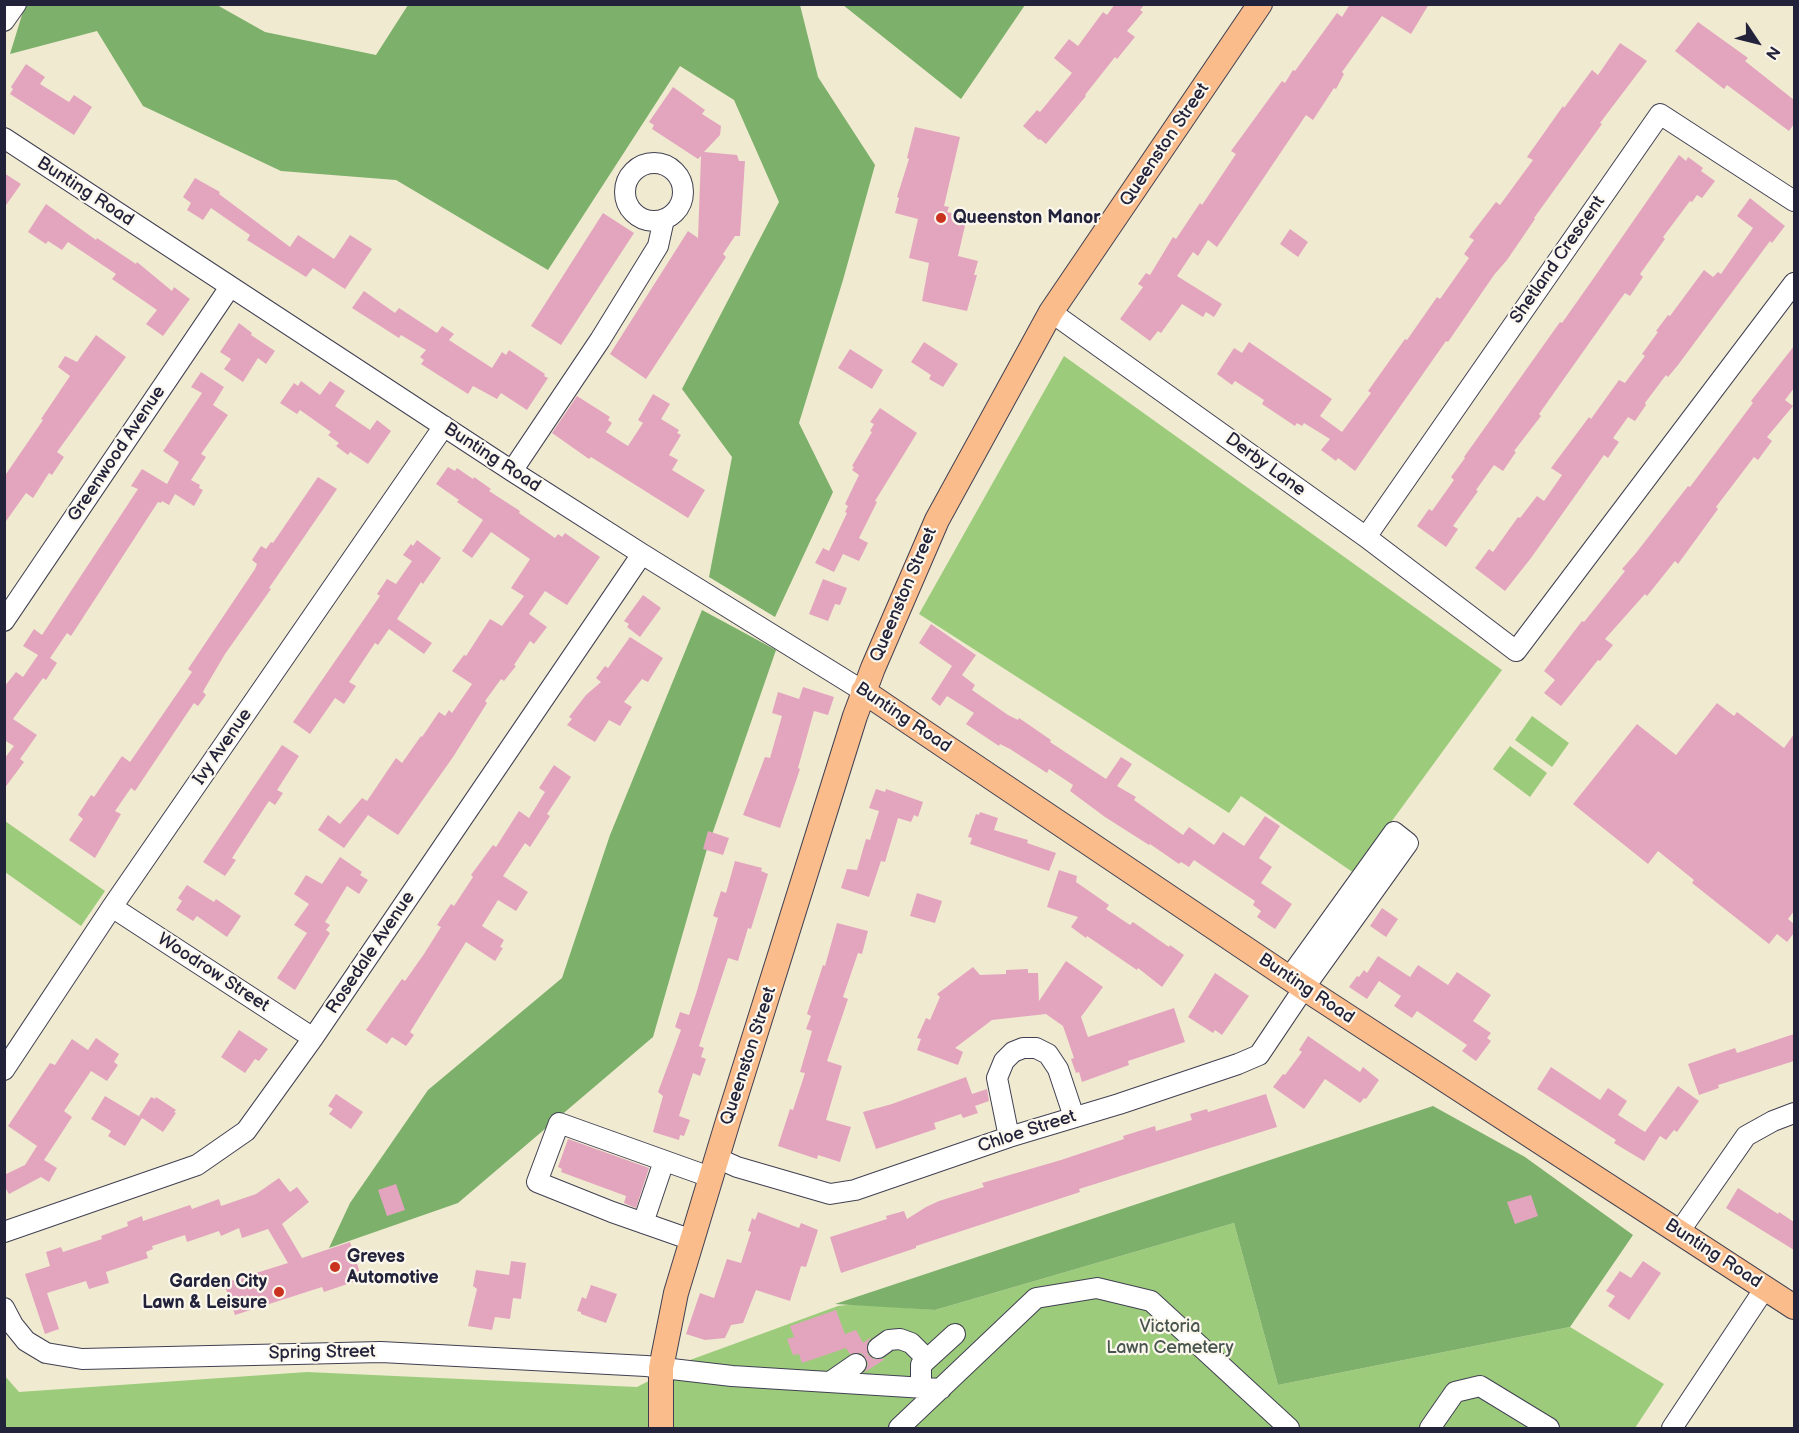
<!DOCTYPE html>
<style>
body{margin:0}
#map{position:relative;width:1799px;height:1433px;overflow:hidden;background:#f0ead1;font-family:"Balsamiq Sans",sans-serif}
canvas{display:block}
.frame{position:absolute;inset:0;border:6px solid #22223b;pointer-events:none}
.north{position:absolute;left:1727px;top:12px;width:60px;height:60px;-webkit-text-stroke:4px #fbf7ec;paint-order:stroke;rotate:125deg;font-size:16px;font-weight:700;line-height:24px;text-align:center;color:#22223b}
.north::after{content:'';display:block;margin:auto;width:21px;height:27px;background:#22223b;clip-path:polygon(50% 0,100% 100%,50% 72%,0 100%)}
</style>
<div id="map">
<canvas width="1799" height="1433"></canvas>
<div class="frame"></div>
<div class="north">N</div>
</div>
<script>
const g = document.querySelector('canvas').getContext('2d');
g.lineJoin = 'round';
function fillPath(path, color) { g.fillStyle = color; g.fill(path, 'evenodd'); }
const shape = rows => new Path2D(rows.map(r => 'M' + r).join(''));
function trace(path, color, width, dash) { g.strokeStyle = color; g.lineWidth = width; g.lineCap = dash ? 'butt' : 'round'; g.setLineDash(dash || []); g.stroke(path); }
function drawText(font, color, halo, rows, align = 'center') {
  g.font = font + ' "Balsamiq Sans",sans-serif'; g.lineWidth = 4.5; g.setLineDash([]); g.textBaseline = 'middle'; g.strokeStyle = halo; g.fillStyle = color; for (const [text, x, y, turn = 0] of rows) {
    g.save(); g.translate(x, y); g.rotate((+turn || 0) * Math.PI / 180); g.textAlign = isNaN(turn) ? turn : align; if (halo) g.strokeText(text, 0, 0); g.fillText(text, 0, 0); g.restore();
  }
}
const green = shape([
 [1064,356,1502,670,1354,873,1241,796,1229,813,919,614],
 [1532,716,1569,743,1552,767,1515,740],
 [1510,746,1547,773,1530,797,1493,769],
 [5,821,105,891,81,926,5,872],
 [1234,1223,1278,1385,1570,1327,1664,1384,1635,1428,5,1428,4,1375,19,1392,307,1372,637,1387,690,1360,838,1306,856,1304,935,1310]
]);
const forest = shape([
 [25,5,217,5,265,32,376,55,408,5,800,5,818,77,875,165,843,280,799,423,833,492,775,617,709,577,732,457,682,389,779,202,734,100,680,66,548,270,396,180,281,171,143,106,97,31,10,54],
 [843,5,1025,5,961,99],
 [702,610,776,650,707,849,653,1037,458,1203,329,1248,350,1203,428,1090,562,978,610,835],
 [1433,1106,1525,1157,1633,1235,1570,1327,1278,1385,1234,1223,935,1310,835,1304]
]);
const building = shape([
 [1115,4,1145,4,1140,10,1143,12,1127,31,1135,37,1117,59,1115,57,1085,95,1086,96,1046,144,1040,139,1039,140,1023,126,1037,110,1040,112,1072,73,1054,58,1069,39,1078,46,1103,12,1107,15],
 [1350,4,1429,4,1411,34,1382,16,1342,72,1344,74,1336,89,1334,88,1313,120,1306,115,1217,247,1208,240,1198,256,1193,252,1177,276,1222,304,1214,317,1206,312,1203,317,1182,304,1161,333,1158,331,1150,341,1120,319,1143,287,1138,284,1146,273,1150,275,1173,237,1176,239,1200,203,1202,205,1236,154,1231,151,1282,81,1285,83,1293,70,1295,71,1337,13,1342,17],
 [1698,22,1748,58,1745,61,1794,100,1794,124,1789,131,1727,85,1724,89,1675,51],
 [1620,43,1647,61,1600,123,1602,124,1534,218,1535,219,1507,260,1494,275,1448,342,1446,341,1355,471,1338,458,1336,461,1321,450,1330,439,1304,423,1302,426,1297,423,1295,426,1262,404,1264,400,1235,381,1232,385,1217,374,1234,348,1242,353,1249,342,1332,399,1320,416,1342,432,1371,393,1368,391,1405,339,1407,340,1437,297,1440,299,1469,258,1464,254,1474,240,1469,237,1496,202,1500,205,1533,160,1527,157,1563,106,1564,108,1592,70,1598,75],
 [26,64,45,77,40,84,69,102,74,95,92,107,74,135,10,94,13,89,11,87],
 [673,87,705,110,702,114,721,126,720,135,704,152,737,155,739,161,745,161,740,236,735,236,723,254,726,257,646,379,610,354,688,231,698,238,701,156,698,159,652,129,654,125,649,122],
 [915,127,960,137,944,206,949,207,947,212,967,217,958,256,978,261,974,275,977,275,967,311,922,301,929,263,909,258,918,219,895,213,899,198,897,197,909,159,907,158],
 [1679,155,1686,161,1688,157,1703,168,1701,171,1715,181,1702,198,1697,195,1692,202,1690,201,1663,237,1665,239,1640,274,1643,277,1630,296,1625,293,1619,301,1539,414,1541,416,1514,451,1516,452,1503,471,1494,465,1476,490,1478,491,1453,526,1458,529,1446,547,1417,526,1429,509,1432,511,1454,480,1451,477,1465,458,1464,457,1560,322,1562,323,1593,279],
 [4,173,21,184,4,208],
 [195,178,220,192,219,194,290,247,298,235,334,259,350,235,372,249,345,289,313,268,306,277,247,240,250,235,211,208,203,220,187,210,191,203,183,197],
 [1750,198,1785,226,1772,243,1770,241,1678,365,1668,377,1666,375,1645,403,1646,405,1635,421,1628,417,1613,438,1619,442,1608,458,1604,455,1531,558,1505,591,1475,568,1489,549,1493,552,1518,517,1520,518,1537,496,1544,501,1562,475,1551,468,1589,417,1591,419,1619,380,1625,383,1645,356,1642,354,1658,332,1656,331,1668,315,1670,316,1704,270,1713,277,1718,272,1721,274,1753,228,1737,216],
 [46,204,96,240,97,238,136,264,137,262,172,291,174,287,190,299,163,336,146,324,157,310,112,279,116,274,68,242,62,250,48,241,46,244,28,232],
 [603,213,634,233,561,345,531,326],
 [1290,229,1308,242,1298,257,1280,244],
 [364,291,395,313,399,308,437,333,442,326,454,334,449,340,492,368,502,352,506,355,509,350,545,374,544,376,548,378,527,410,501,393,497,399,473,386,468,394,421,364,424,360,420,357,426,350,401,335,399,338,352,308],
 [239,323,252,333,251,335,275,351,266,364,258,358,243,382,224,369,231,359,220,352],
 [96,335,126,357,57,452,64,457,52,475,49,473,33,498,26,493,4,524,4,477,43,420,41,419,70,376,58,367,65,356,77,362],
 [924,342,958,364,943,387,929,379,931,375,911,362],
 [1794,346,1794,388,1785,400,1793,406,1767,437,1772,441,1758,460,1754,457,1716,507,1718,509,1678,564,1675,561,1647,596,1645,594,1605,639,1613,645,1600,661,1598,660,1561,706,1544,693,1555,680,1544,671,1582,621,1584,622,1625,571,1622,569,1636,553,1688,486,1690,487,1753,403,1751,401],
 [850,349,883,370,872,389,838,368],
 [201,372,224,387,213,405,228,415,201,454,206,457,191,480,200,485,199,488,203,490,194,506,175,494,169,505,162,501,161,503,158,502,71,636,67,633,50,658,57,663,46,680,43,678,13,719,37,735,20,759,24,762,4,789,4,759,14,746,4,740,4,687,16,672,23,677,38,655,23,646,34,629,42,635,138,489,131,486,142,469,167,484,179,462,163,451,202,393,191,387],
 [301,381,320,395,330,381,345,391,335,406,370,430,377,420,391,431,368,464,350,452,348,455,336,446,339,443,328,435,331,432,300,410,297,414,280,403,294,383,298,386],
 [653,394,670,404,661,419,679,430,677,433,681,435,669,455,678,460,672,470,705,490,688,518,591,457,589,459,552,433,577,396,610,417,608,420,612,423,606,432,628,446,643,423,638,420],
 [880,408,917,433,875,501,877,502,859,538,868,543,859,561,843,554,834,572,815,563,823,548,829,551,847,513,845,512,848,506,845,504,859,475,852,470,854,467,852,466,872,432,870,431,874,424,870,422],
 [448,467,455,471,457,468,473,479,474,477,491,489,489,491,520,511,519,513,555,538,558,534,562,537,565,533,600,557,567,605,545,591,529,614,547,627,534,644,530,641,514,665,516,666,504,681,501,679,485,701,487,703,453,757,398,835,368,815,344,848,318,830,328,815,340,824,362,798,367,801,396,758,402,763,421,736,422,737,439,712,445,716,449,710,452,713,472,684,452,671,464,655,466,656,490,619,502,626,524,596,511,588,530,559,491,532,472,558,462,551,483,520,457,502,459,500,436,484],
 [318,477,337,489,269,588,271,589,225,654,205,688,203,692,206,695,198,706,194,703,135,791,131,788,115,811,121,814,95,858,69,840,83,819,78,815,91,795,94,797,122,756,130,762,192,672,188,669,255,569,257,564,252,560,261,546,266,549,271,542,273,543],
 [417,540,441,558,423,584,421,582,397,619,432,643,424,654,389,629,378,645,375,643,349,682,356,686,344,704,335,698,310,734,293,722,380,596,377,594,387,579,396,584,412,561,403,555,411,544,413,546],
 [823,579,847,588,840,605,835,604,828,621,809,614],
 [643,595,661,608,640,637,627,627,629,624,624,621],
 [931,624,976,655,962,675,975,685,972,690,1008,715,1018,720,1019,718,1051,740,1050,742,1106,779,1121,757,1132,764,1117,786,1136,797,1134,800,1183,835,1189,827,1214,845,1223,832,1244,846,1265,816,1280,826,1259,858,1272,867,1261,883,1292,904,1275,929,1257,917,1261,911,1253,905,1255,901,1219,877,1194,860,1189,867,1181,862,1179,864,1150,844,1149,845,1105,817,1070,791,1073,785,1049,769,1047,773,1010,749,1000,744,999,746,966,724,974,713,947,696,940,706,931,699,952,666,919,643],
 [630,637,663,658,648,682,642,679,624,702,632,707,620,726,609,720,595,742,567,725,572,719,569,717,586,695,601,682,596,678,605,666,608,668],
 [803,687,834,697,828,715,814,711,798,768,800,769,780,828,743,815,765,757,770,758,782,716,772,713,778,692,799,699],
 [1717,703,1734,716,1737,712,1784,748,1794,734,1794,911,1788,919,1794,924,1794,933,1787,942,1777,934,1769,944,1692,883,1694,880,1658,851,1648,864,1573,804,1637,724,1676,755],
 [282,745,299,756,277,790,283,793,275,805,269,801,232,858,236,860,225,876,203,862],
 [554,765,571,777,547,814,550,816,530,847,525,843,503,876,528,892,516,911,498,900,482,926,504,940,500,947,503,948,495,961,466,942,410,1032,414,1035,406,1046,392,1037,387,1044,366,1030,402,979,405,981,424,954,441,927,437,925,451,904,454,906,473,877,471,875,493,845,496,847,519,811,529,818,545,792,539,788],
 [876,789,885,792,886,789,923,802,918,817,914,815,911,822,898,818,885,862,881,861,869,897,841,888,847,869,857,870,866,839,870,840,879,811,869,808],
 [980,812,998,818,994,830,1028,840,1027,843,1056,853,1049,871,970,844,972,838,968,837,976,814,979,815],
 [708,831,729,838,723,855,703,849],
 [340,857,362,872,360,875,368,880,359,894,347,886,325,922,330,925,326,930,330,933,295,990,277,978,307,933,294,925,309,904,294,894,306,875,322,884],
 [735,861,762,868,761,871,768,874,751,929,748,928,738,961,728,958,699,1046,704,1048,701,1057,706,1059,700,1076,693,1073,679,1116,690,1120,684,1136,680,1135,679,1140,653,1132,663,1096,658,1092,681,1030,675,1027,680,1012,689,1015,696,994,718,918,713,916,721,891,726,893],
 [1059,870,1077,876,1076,882,1109,905,1106,909,1130,925,1133,922,1169,947,1170,945,1184,955,1162,987,1138,968,1137,970,1087,936,1086,938,1071,927,1078,917,1047,907],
 [187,885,214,902,216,899,241,916,227,937,197,916,193,921,176,910,182,901,178,898],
 [917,893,942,901,935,923,910,916],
 [1382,908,1398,919,1386,937,1370,926],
 [837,923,868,931,862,954,858,953,843,997,848,999,827,1061,842,1066,826,1120,851,1127,840,1162,818,1155,817,1159,778,1146,790,1109,793,1110,805,1073,800,1072,812,1031,806,1029,811,1016,807,1014,823,965,825,966],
 [1378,956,1410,977,1418,965,1448,985,1457,972,1491,995,1473,1021,1491,1033,1487,1038,1491,1041,1476,1061,1462,1051,1467,1045,1445,1030,1417,1011,1412,1018,1394,1006,1401,996,1379,981,1367,999,1349,987,1357,976,1359,977,1364,970,1367,973],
 [1066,961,1103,987,1081,1017,1088,1037,1174,1008,1185,1042,1128,1061,1129,1065,1082,1082,1079,1072,1076,1073,1071,1059,1074,1058,1063,1026,1046,1014,992,1020,955,1048,963,1052,958,1065,917,1050,921,1039,917,1038,926,1018,930,1020,940,997,937,994,973,967,980,975,1006,974,1006,970,1028,969,1028,973,1038,973,1039,1001],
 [1215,973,1249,996,1222,1035,1215,1030,1213,1033,1188,1017],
 [239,1030,268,1049,259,1061,255,1059,245,1073,221,1057],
 [1794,1034,1794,1061,1718,1085,1719,1088,1699,1095,1688,1064,1735,1048,1737,1053],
 [1308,1036,1360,1072,1363,1067,1379,1080,1366,1099,1364,1098,1360,1103,1325,1079,1304,1109,1273,1087,1283,1074,1285,1075,1302,1052,1299,1050],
 [96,1038,119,1054,114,1062,118,1065,107,1081,91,1071,64,1111,72,1117,44,1160,57,1168,49,1182,41,1177,9,1194,4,1186,4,1175,25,1165,37,1146,8,1126,50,1063,55,1065,72,1039,88,1050],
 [1551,1067,1600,1100,1608,1088,1627,1101,1618,1115,1645,1132,1678,1086,1699,1101,1677,1132,1674,1130,1666,1140,1660,1136,1644,1161,1614,1143,1616,1140,1537,1089],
 [966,1077,972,1094,987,1089,989,1101,975,1106,978,1113,963,1118,961,1114,934,1123,936,1129,876,1149,863,1112,892,1104],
 [336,1094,363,1112,351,1129,329,1114,333,1109,328,1106],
 [1266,1094,1277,1127,1079,1189,1080,1192,916,1246,916,1248,841,1273,830,1237,887,1219,886,1216,904,1211,907,1219,926,1207,939,1201,984,1187,982,1183,1061,1160,1124,1139,1123,1136,1155,1126,1156,1131,1192,1120,1190,1114,1207,1109,1208,1112],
 [105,1096,142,1118,125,1146,108,1136,111,1131,91,1119],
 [151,1097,155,1099,156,1097,176,1110,174,1112,176,1113,163,1132,139,1116],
 [568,1139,649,1168,636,1208,624,1203,626,1196,561,1172,562,1169,558,1167],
 [279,1178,290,1192,297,1187,309,1202,282,1224,302,1258,350,1242,362,1279,324,1292,322,1287,235,1315,224,1283,288,1263,268,1229,242,1238,239,1228,221,1236,219,1231,187,1242,185,1235,152,1246,153,1249,146,1252,148,1258,106,1272,109,1283,89,1289,86,1281,47,1293,59,1329,45,1334,25,1274,50,1266,46,1252,61,1247,63,1252,102,1239,101,1236,128,1226,127,1222,142,1216,143,1221,190,1205,192,1209,219,1199,221,1206,256,1194],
 [396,1184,405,1210,387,1216,378,1190],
 [1738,1188,1778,1214,1779,1212,1794,1222,1794,1250,1726,1208],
 [1531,1195,1538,1216,1515,1224,1507,1202],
 [758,1212,799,1228,801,1223,818,1230,806,1267,801,1266,790,1301,756,1290,743,1323,731,1325,725,1338,705,1340,686,1334,700,1293,714,1298,727,1259,741,1263,751,1232,748,1231,752,1218,755,1220],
 [511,1261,526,1263,521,1299,513,1298,510,1319,495,1317,492,1330,468,1326,477,1289,473,1286,476,1270,509,1275],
 [1643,1261,1661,1273,1629,1320,1608,1306,1615,1296,1606,1291,1620,1271,1631,1278],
 [591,1285,617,1294,606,1323,581,1314,581,1312,577,1311,582,1297,586,1299],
 [836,1310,845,1334,856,1330,863,1343,871,1337,867,1344,868,1355,874,1359,885,1359,865,1372,868,1364,865,1357,861,1353,850,1354,846,1348,802,1363,799,1354,793,1355,787,1339,794,1337,790,1326]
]);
const minor = shape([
 [4,21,16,4],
 [4,138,512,471,642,554,863,691],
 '625 192a29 29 0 1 1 58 0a29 29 0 1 1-58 0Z',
 [1051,312,1366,537,1516,651,1794,283],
 [512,471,600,340,658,246,664,219],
 [1366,537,1660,114,1794,201],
 [4,621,230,287],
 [112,907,313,1038],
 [4,1070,112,907,444,426],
 [1009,1137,997,1078,1004,1061,1013,1052,1023,1048,1036,1048,1048,1054,1058,1069,1074,1117],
 [717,1158,737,1167,830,1194,855,1190,1009,1137,1119,1104,1238,1064,1259,1055,1304,988,1408,843,1394,832,1289,978],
 [643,1223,664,1161],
 [4,1232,197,1165,246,1131,313,1038,642,554],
 [1679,1232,1746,1136,1773,1121,1794,1113],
 [692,1240,612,1212,537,1182,559,1123,710,1177],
 [4,1308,13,1325,26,1341,46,1353,82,1359,381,1352,646,1366,732,1376,941,1389],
 [878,1348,889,1340,900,1339,911,1343,927,1359],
 [830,1382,856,1364],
 [921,1387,921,1365,955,1334],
 [899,1428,1036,1298,1097,1288,1151,1301,1289,1428],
 [1430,1428,1455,1392,1480,1386,1549,1428],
 [1672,1428,1765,1288]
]);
const major = shape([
 [863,691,1304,988,1794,1307],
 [661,1428,661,1368,676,1293,728,1121,855,716,873,668,937,520,1051,312,1260,4]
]);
const markers = [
 [941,218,6,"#c8321e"],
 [335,1267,6,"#c8321e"],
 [279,1292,6,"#c8321e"]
];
const streetNames = [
 ["Queenston Street",1165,145,-56],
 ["Bunting Road",85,192,33],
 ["Shetland Crescent",1558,260,-55],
 ["Greenwood Avenue",117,454,-56],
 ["Bunting Road",492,458,33],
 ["Derby Lane",1265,465,36],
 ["Queenston Street",904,595,-67],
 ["Bunting Road",903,718,34],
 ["Ivy Avenue",223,747,-55],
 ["Rosedale Avenue",371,953,-56],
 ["Woodrow Street",213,973,33],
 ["Bunting Road",1306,989,34],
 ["Queenston Street",749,1056,-72],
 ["Chloe Street",1027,1132,-18],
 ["Bunting Road",1713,1254,33],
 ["Spring Street",322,1353,-1]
];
const poiNames = [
 ["Queenston Manor",953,218],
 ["Greves",347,1257],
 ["Automotive",347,1278],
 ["Garden City",267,1282,"right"],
 ["Lawn & Leisure",267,1303,"right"]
];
const parkNames = [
 ["Victoria",1170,1327],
 ["Lawn Cemetery",1170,1348]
];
fillPath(green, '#9ccc7b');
fillPath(forest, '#7db06b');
fillPath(building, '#e3a5be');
trace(minor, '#414052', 22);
trace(major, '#414052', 26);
trace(minor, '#fff', 20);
trace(major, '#f9bc8a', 24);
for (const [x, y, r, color] of markers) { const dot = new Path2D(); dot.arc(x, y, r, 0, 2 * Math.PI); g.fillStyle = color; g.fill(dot); trace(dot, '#fbf7ec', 2); }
drawText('18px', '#22223b', '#fbf7ec', streetNames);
drawText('bold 18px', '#22223b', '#fbf7ec', poiNames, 'left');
drawText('18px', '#47554e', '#fbf7ec', parkNames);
</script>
